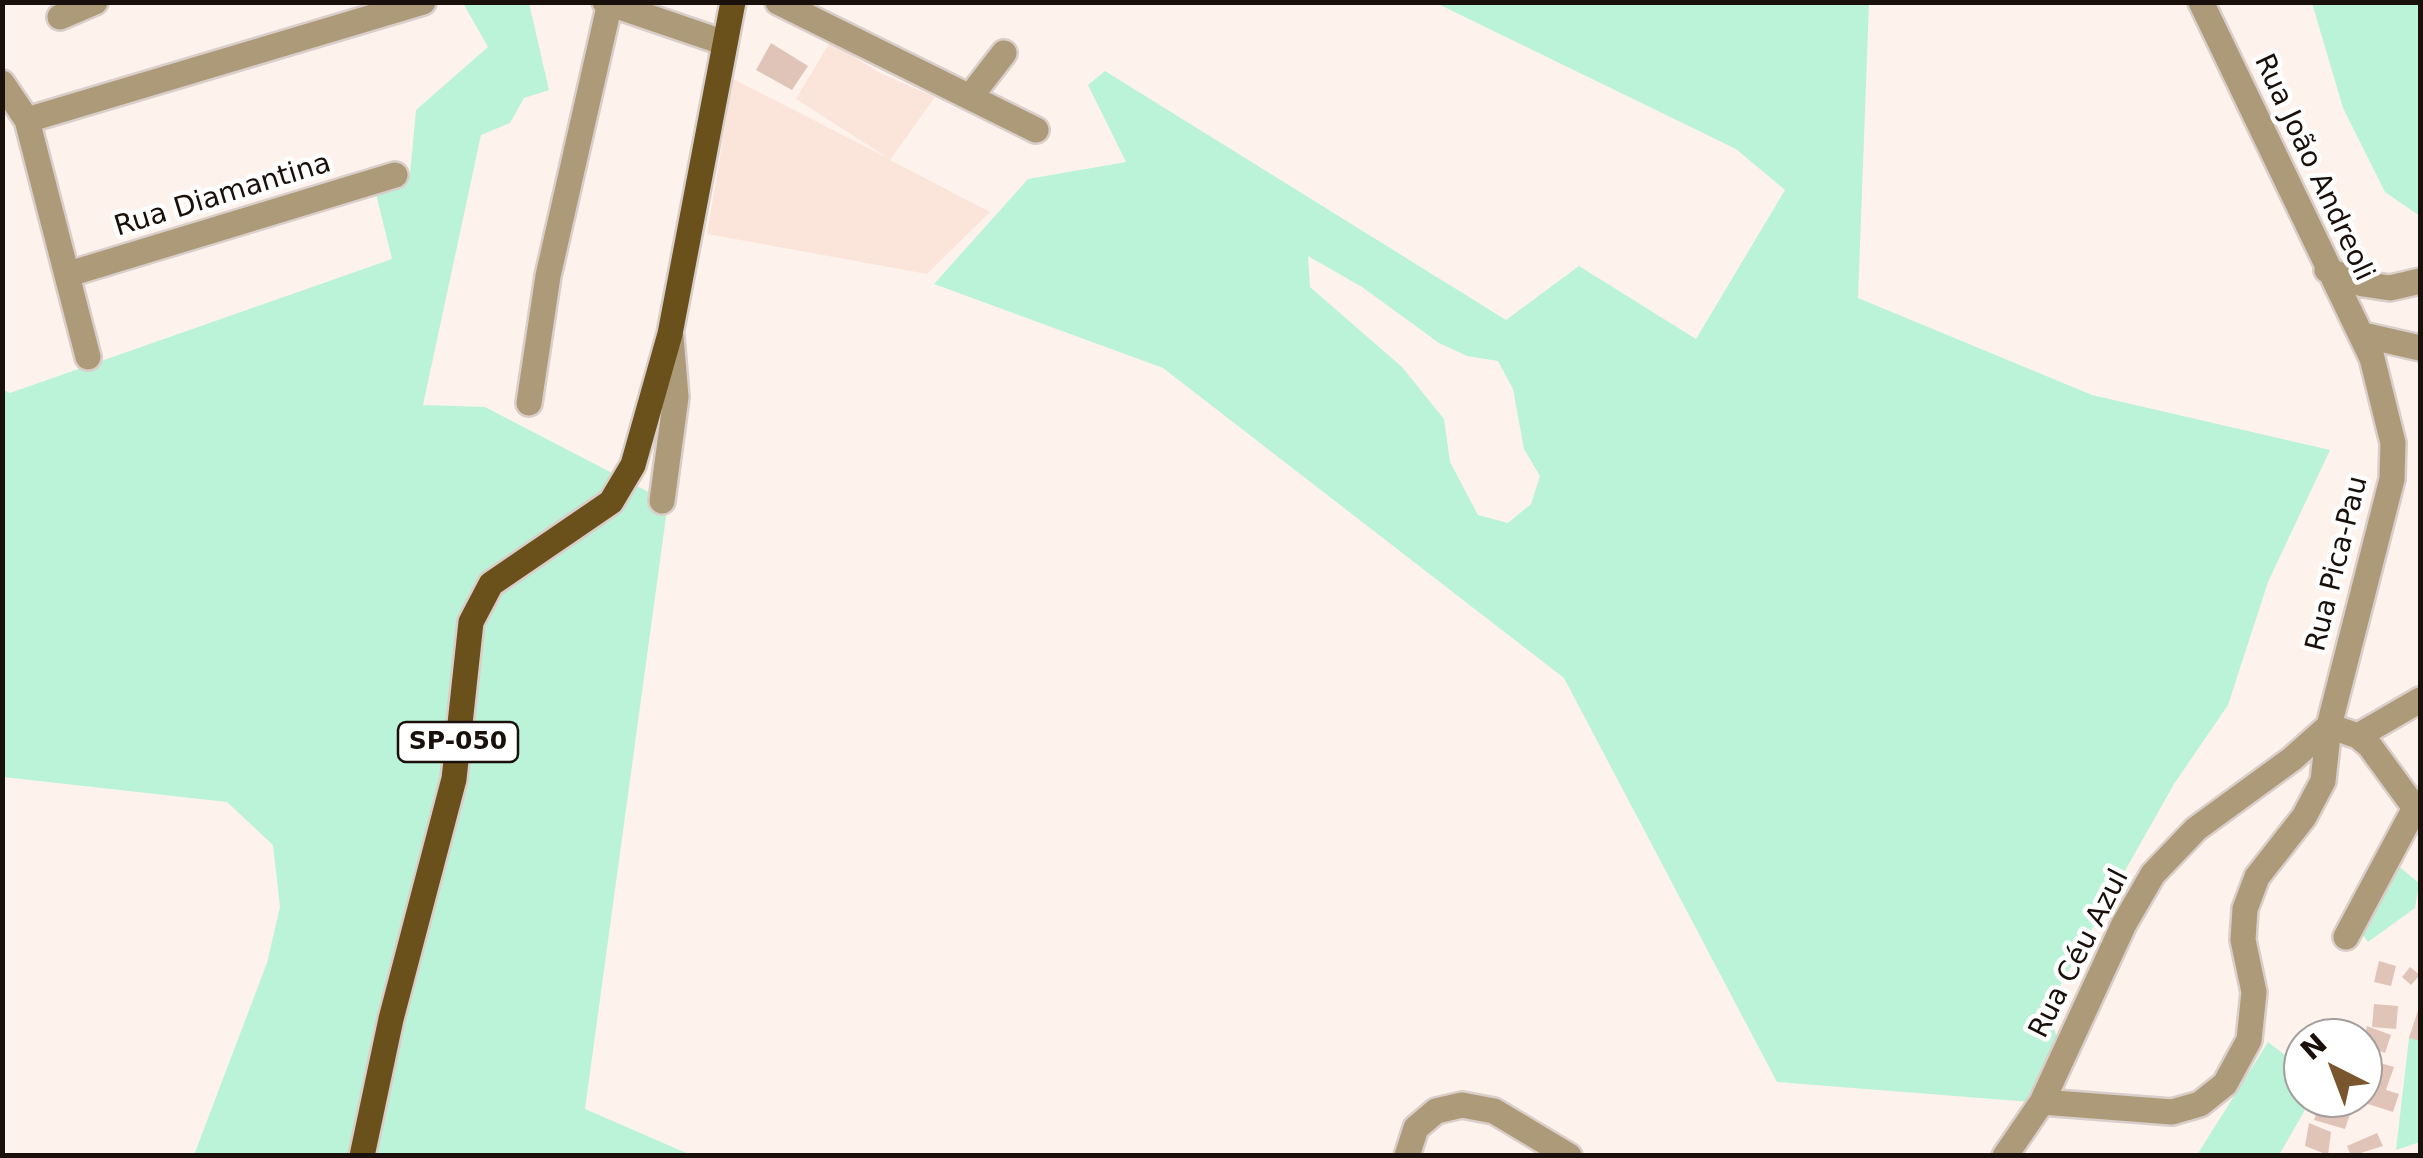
<!DOCTYPE html>
<meta charset="utf-8">
<style>
body{margin:0}
#map{position:relative;width:2423px;height:1158px;overflow:hidden;background:#fef2ed;font-family:"DejaVu Sans",sans-serif}
canvas{display:block}
.frame{position:absolute;inset:0;border:5px solid #19100c;pointer-events:none}
.north{position:absolute;left:2283px;top:1018px;width:100px;height:100px;box-sizing:border-box;background:#fff;border:2px solid #a39f9e;border-radius:50%;rotate:318deg;font-size:28px;font-weight:700;line-height:40px;text-align:center;color:#19100c}
.north::after{content:'';display:block;margin:auto;width:35px;height:45px;background:#79562e;clip-path:polygon(50% 0,100% 100%,50% 72%,0 100%)}
</style>
<div id="map">
<canvas width="2423" height="1158"></canvas>
<div class="frame"></div>
<div class="north">N</div>
</div>
<script>
const g = document.querySelector('canvas').getContext('2d');
g.lineJoin = 'round';
function fillPath(path, color) { g.fillStyle = color; g.fill(path, 'evenodd'); }
const shape = rows => new Path2D(rows.map(r => 'M' + r).join(''));
function trace(path, color, width, dash) { g.strokeStyle = color; g.lineWidth = width; g.lineCap = dash ? 'butt' : 'round'; g.setLineDash(dash || []); g.stroke(path); }
function drawText(font, color, halo, rows, align = 'center') {
  g.font = font + ' "DejaVu Sans",sans-serif'; g.lineWidth = 9; g.setLineDash([]); g.textBaseline = 'middle'; g.strokeStyle = halo; g.fillStyle = color; for (const [text, x, y, turn = 0] of rows) {
    g.save(); g.translate(x, y); g.rotate((+turn || 0) * Math.PI / 180); g.textAlign = isNaN(turn) ? turn : align; if (halo) g.strokeText(text, 0, 0); g.fillText(text, 0, 0); g.restore();
  }
}
const built = shape([
 [830,42,880,73,935,97,890,160,990,212,927,274,707,234,733,79,888,158,796,99]
]);
const green = shape([
 [463,3,529,3,549,90,524,98,510,123,481,135,423,405,485,407,668,502,585,1109,691,1155,194,1155,267,963,280,907,273,845,227,802,3,777,2,389,10,393,392,259,375,190,410,175,416,110,488,47],
 [1436,3,1869,3,1858,298,2092,395,2330,450,2268,582,2228,705,2174,784,2061,984,2049,1014,2059,1043,2031,1102,1777,1082,1564,678,1163,368,934,284,1028,179,1126,162,1088,85,1105,71,1506,320,1579,266,1696,339,1785,190,1736,149],
 [1308,256,1362,287,1439,343,1467,356,1498,361,1513,389,1524,449,1540,476,1531,504,1508,523,1478,515,1450,462,1444,419,1402,367,1310,287],
 [2312,3,2420,3,2420,216,2385,192,2343,108],
 [2378,849,2419,883,2415,908,2368,942,2349,915],
 [2420,1034,2420,1142,2396,1150,2409,1038],
 [2268,1042,2303,1069,2303,1098,2312,1098,2279,1155,2197,1155]
]);
const building = shape([
 [771,43,808,66,792,90,756,70],
 [2379,961,2396,966,2391,986,2374,982],
 [2410,967,2420,975,2411,985,2402,977],
 [2374,1004,2398,1006,2396,1029,2372,1027],
 [2420,1004,2420,1041,2409,1038],
 [2367,1026,2391,1035,2385,1053,2363,1045],
 [2363,1058,2394,1067,2386,1090,2399,1094,2393,1112,2365,1103,2370,1085,2363,1079],
 [2319,1105,2350,1114,2345,1129,2314,1120],
 [2309,1123,2331,1132,2328,1155,2305,1146],
 [2377,1133,2383,1146,2351,1156,2347,1146]
]);
const minor = shape([
 [605,2,725,43],
 [778,2,1036,130],
 [60,17,95,2],
 [2,83,27,120,88,357],
 [970,97,1004,53],
 [27,120,423,2],
 [2327,270,2363,284,2390,288,2420,281],
 [69,274,395,175],
 [2363,335,2420,348],
 [529,403,548,276,609,7],
 [662,501,676,397,671,337],
 [2329,726,2358,736,2369,745,2415,808,2346,937],
 [2358,736,2420,700],
 [2042,1102,2172,1112,2200,1104,2225,1084,2249,1040,2254,992,2243,940,2245,909,2257,877,2304,817,2323,781,2329,726,2392,479,2393,443,2372,358,2201,2],
 [1407,1156,1416,1128,1436,1111,1462,1105,1494,1111,1569,1156],
 [2005,1156,2042,1102,2124,924,2153,874,2196,829,2292,759,2329,726]
]);
const major = shape([
 [362,1156,391,1019,454,779,471,622,491,584,611,502,633,465,670,334,733,2]
]);
const shields = [
 [458,742,120]
];
const shieldNames = [
 ["SP-050",458,742]
];
const streetNames = [
 ["Rua João Andreoli",2313,168,65],
 ["Rua Diamantina",223,196,-17],
 ["Rua Pica-Pau",2338,564,-76],
 ["Rua Céu Azul",2080,954,-63]
];
fillPath(built, '#fbe5db');
fillPath(green, '#baf3d7');
fillPath(building, '#e0c4b8');
trace(minor, '#d9cec9', 30);
trace(major, '#d9cec9', 30);
trace(minor, '#ad9a79', 25);
trace(major, '#6a501b', 25);
for (const [x, y, w] of shields) { const box = new Path2D(); box.roundRect(x - w / 2, y - 20, w, 40, 8); g.fillStyle = '#fff'; g.fill(box); trace(box, '#19100c', 2.5); }
drawText('bold 25px', '#19100c', null, shieldNames);
drawText('28px', '#19100c', '#fff', streetNames);
</script>
